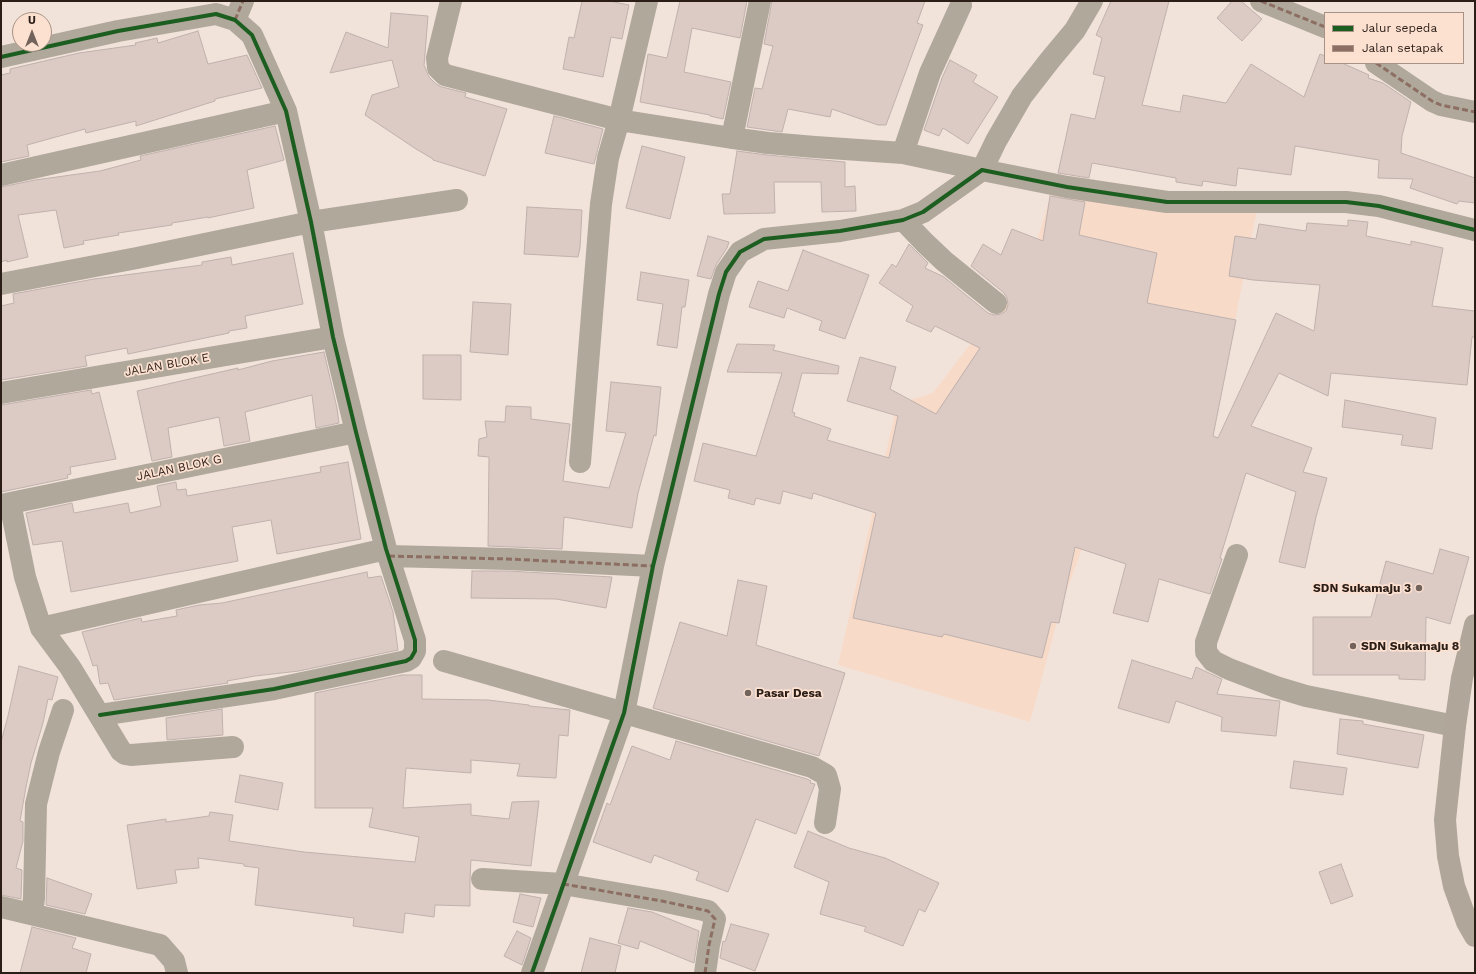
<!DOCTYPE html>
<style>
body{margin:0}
#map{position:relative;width:1476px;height:974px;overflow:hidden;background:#f2e3da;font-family:"Work Sans",sans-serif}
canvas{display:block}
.frame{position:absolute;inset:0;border:2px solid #2b1e17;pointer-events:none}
.legend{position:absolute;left:1324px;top:12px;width:140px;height:52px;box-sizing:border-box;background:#fce0d0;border:1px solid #a89286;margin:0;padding:5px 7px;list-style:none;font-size:12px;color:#2b1e17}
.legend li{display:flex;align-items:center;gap:8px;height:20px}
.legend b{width:20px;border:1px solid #a89286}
.north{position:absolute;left:12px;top:12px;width:40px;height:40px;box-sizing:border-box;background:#fce0d0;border:1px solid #a89286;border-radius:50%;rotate:0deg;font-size:11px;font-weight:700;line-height:16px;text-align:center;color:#2b1e17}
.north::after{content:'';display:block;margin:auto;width:14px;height:18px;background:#71635b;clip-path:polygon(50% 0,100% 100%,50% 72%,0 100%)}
</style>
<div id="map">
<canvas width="1476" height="974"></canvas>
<div class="frame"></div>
<ul class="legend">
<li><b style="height:5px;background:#1b5e20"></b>Jalur sepeda</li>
<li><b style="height:5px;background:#8d6e63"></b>Jalan setapak</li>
</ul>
<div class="north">U</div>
</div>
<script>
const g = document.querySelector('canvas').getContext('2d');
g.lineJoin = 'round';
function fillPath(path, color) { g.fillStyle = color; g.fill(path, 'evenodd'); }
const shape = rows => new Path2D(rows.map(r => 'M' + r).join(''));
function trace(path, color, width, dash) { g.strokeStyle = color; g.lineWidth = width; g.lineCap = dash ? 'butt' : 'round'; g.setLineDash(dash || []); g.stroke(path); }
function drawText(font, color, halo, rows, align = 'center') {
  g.font = font + ' "Work Sans",sans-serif'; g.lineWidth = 3.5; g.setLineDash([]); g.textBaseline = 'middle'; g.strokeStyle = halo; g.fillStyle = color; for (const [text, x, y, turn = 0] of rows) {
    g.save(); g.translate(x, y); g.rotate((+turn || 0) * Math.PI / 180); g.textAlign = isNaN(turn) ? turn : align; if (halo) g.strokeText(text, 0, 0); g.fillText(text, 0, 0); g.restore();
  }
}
const built = shape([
 [1057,174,1258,205,1216,416,1138,398,1062,603,1030,722,838,665,897,404,933,393,1029,267]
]);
const building = shape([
 [582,1,609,1,629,5,622,39,611,37,603,77,563,69,569,37,574,38,582,1],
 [680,1,747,1,740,38,692,28,684,72,731,82,723,119,710,116,710,115,640,102,648,54,667,58,680,1],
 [772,1,925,1,917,23,923,25,886,125,878,125,832,109,830,117,788,109,782,132,747,127,755,88,762,89,773,46,764,44,772,1],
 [1111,1,1169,1,1142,105,1180,112,1183,95,1226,103,1251,64,1304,97,1320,54,1325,56,1325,63,1342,63,1369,75,1368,78,1383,83,1411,102,1402,136,1401,153,1475,178,1475,203,1459,201,1457,204,1410,188,1413,179,1378,178,1379,160,1295,146,1291,175,1238,168,1236,186,1203,181,1202,186,1176,182,1176,178,1092,163,1089,178,1058,173,1071,114,1095,119,1105,77,1093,74,1102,38,1096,35,1111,1],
 [1232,1,1241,1,1262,19,1242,41,1217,18,1232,1],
 [391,13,428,16,424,66,425,67,429,77,436,84,442,87,466,93,465,97,507,109,485,176,433,160,433,159,416,149,365,115,372,95,399,87,392,60,330,73,346,32,388,48,391,13],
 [198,31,208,64,247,55,262,88,215,99,215,101,136,126,136,121,86,133,85,129,27,145,29,156,1,162,1,75,10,73,10,69,79,53,136,45,135,43,157,38,158,43,198,31],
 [950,60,977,75,973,82,998,97,968,144,943,128,939,136,924,130,942,78,950,60],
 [554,116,603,129,594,164,545,153,554,116],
 [275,126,284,160,247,170,254,208,208,218,208,217,172,223,172,225,118,233,119,235,83,241,84,244,64,248,56,210,18,215,28,257,7,262,7,260,1,262,1,187,35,180,100,171,141,160,140,156,275,126],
 [642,146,685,157,670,219,626,208,642,146],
 [737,151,767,155,845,162,845,187,855,186,856,211,822,212,821,182,774,182,775,213,724,214,722,194,730,194,737,151],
 [1050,196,1085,202,1079,235,1157,253,1147,303,1236,320,1213,436,1218,438,1276,313,1314,331,1320,285,1253,280,1229,276,1235,236,1256,239,1259,224,1306,231,1307,223,1348,226,1348,220,1368,222,1366,236,1411,245,1411,241,1443,248,1432,306,1475,311,1475,337,1472,337,1467,385,1331,373,1328,396,1279,373,1251,426,1312,448,1303,472,1327,478,1316,517,1305,568,1279,562,1296,492,1246,473,1220,558,1222,559,1210,594,1159,579,1148,622,1113,613,1126,564,1075,547,1059,623,1051,622,1042,658,944,634,942,637,853,618,876,513,813,493,812,499,783,491,780,504,756,498,754,505,728,498,730,490,694,481,703,443,756,456,782,373,727,372,737,344,775,345,773,350,839,366,838,374,802,373,792,412,795,413,794,416,831,429,827,440,889,458,898,416,847,401,860,357,896,367,890,389,936,414,980,348,935,326,931,332,906,321,913,306,879,283,892,264,896,267,909,244,928,263,925,268,944,277,988,313,994,315,1001,314,1006,311,1008,305,1007,298,1004,293,971,266,983,244,1001,255,1012,229,1043,241,1050,196],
 [527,207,582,210,580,248,578,257,524,254,527,207],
 [708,236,729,242,727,248,716,265,711,279,697,276,708,236],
 [803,250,869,275,845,339,819,330,822,321,787,308,784,318,749,307,758,281,788,291,803,250],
 [293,253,303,304,245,316,247,328,229,331,229,333,128,354,127,348,85,356,87,366,1,380,1,306,14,303,13,294,94,279,202,265,202,262,231,257,232,265,293,253],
 [641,272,689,280,685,307,682,307,677,348,657,345,663,304,637,300,641,272],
 [473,302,511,304,508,355,470,352,473,302],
 [324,352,337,408,339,423,316,428,312,395,245,412,250,441,224,446,219,417,168,428,172,457,152,461,137,391,238,368,238,370,272,361,324,352],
 [423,355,461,355,461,400,423,399,423,355],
 [611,382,661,387,656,436,654,435,638,493,632,528,564,517,562,549,488,546,489,457,478,456,479,439,487,437,485,421,505,422,506,406,531,407,531,419,570,424,563,481,609,488,626,433,606,431,611,382],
 [91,390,92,394,99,392,116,459,70,467,71,474,67,475,68,478,1,492,1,405,91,390],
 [1345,400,1436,418,1432,449,1401,445,1403,435,1342,427,1345,400],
 [348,462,361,539,277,554,271,520,232,527,238,561,71,592,62,541,33,545,26,513,72,503,74,513,128,503,130,513,161,506,157,486,176,482,177,490,186,489,187,496,321,472,320,467,348,462],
 [1440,549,1469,557,1450,624,1426,617,1425,680,1399,679,1399,675,1313,675,1313,617,1371,617,1386,561,1433,574,1440,549],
 [472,571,508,571,612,577,606,608,556,599,471,598,472,571],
 [367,572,368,578,381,576,393,612,398,650,299,671,255,676,227,681,228,683,114,700,108,683,100,684,97,665,93,666,82,632,141,618,142,622,177,616,176,610,199,605,222,603,367,572],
 [738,580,767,586,756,645,845,673,819,756,653,708,680,622,727,636,738,580],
 [1132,660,1192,679,1196,667,1222,679,1217,694,1280,701,1276,736,1221,731,1222,717,1176,701,1169,723,1118,708,1132,660],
 [19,666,58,677,52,700,48,699,43,723,31,763,26,787,20,821,23,822,23,841,16,868,22,870,21,899,1,895,1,742,8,716,19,666],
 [402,675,422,675,422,699,488,700,529,705,529,706,570,710,568,736,559,735,556,778,517,776,520,764,471,760,471,773,406,768,403,808,471,804,471,815,509,819,512,802,539,801,531,866,471,860,470,879,470,906,435,905,434,917,405,913,403,933,353,926,354,918,255,905,259,868,244,866,244,864,198,858,199,868,175,870,177,883,137,889,127,825,166,819,166,822,209,816,210,812,233,815,229,841,304,852,415,862,419,837,369,827,373,808,315,808,315,693,402,675],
 [222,709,223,735,167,740,166,718,222,709],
 [1340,719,1363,721,1363,724,1424,735,1418,768,1337,754,1340,719],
 [676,741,807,779,811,781,810,783,815,784,796,834,756,819,728,892,696,880,699,872,654,855,651,863,593,842,607,803,610,805,632,746,670,760,676,741],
 [1294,761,1347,768,1343,795,1290,788,1294,761],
 [240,775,283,783,278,810,235,802,240,775],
 [808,831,849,848,885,858,939,883,925,912,919,909,903,946,864,931,866,927,820,914,829,882,794,867,808,831],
 [1341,864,1353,896,1331,904,1319,872,1341,864],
 [47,878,92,894,85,914,46,905,47,878],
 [520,894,541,898,533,927,513,922,520,894],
 [628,908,652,912,699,931,694,963,640,941,638,949,618,943,628,908],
 [731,924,769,934,755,971,720,958,723,941,725,942,731,924],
 [32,927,76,938,72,948,91,954,86,973,20,973,32,927],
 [517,931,531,938,522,965,504,956,517,931],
 [590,938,621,946,615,973,581,973,590,938]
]);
const street = shape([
 [451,1,437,58,438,68,445,75,619,120,732,138,768,143,815,147,903,153,982,170,996,141,1022,96,1050,60,1075,30,1092,1],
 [1261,1,1325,27],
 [235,20,243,1],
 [1,57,118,31,216,14,235,20,252,35,286,111,311,222,333,337,356,432,386,549,415,640,415,651,411,658,406,661,274,689,100,715],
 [1376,63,1432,101,1441,105,1475,112],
 [732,138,760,1],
 [903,153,930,73,961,5],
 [1,175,286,111],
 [903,220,925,243,944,261,996,303],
 [1,284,137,258,311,222,457,200],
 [1,393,333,337],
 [580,462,601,204,608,158,619,120,647,1],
 [10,503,25,577,41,628,70,667,121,751,125,754,131,755,233,747],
 [1,505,356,432],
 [1237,555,1206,642,1206,652,1213,661,1229,669,1276,687,1306,696,1455,726],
 [389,556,508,559,653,566],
 [41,628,386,549],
 [444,661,812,767,826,775,830,789,825,823],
 [482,879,563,884,662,901,708,911,715,919,709,945,705,973],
 [1,907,160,945,174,961,177,973],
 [32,914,34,898,36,804,49,752,63,710],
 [532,973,624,713,653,566,719,294,726,272,740,252,764,239,840,231,903,220,923,212,982,170,1067,187,1167,202,1346,202,1379,206,1475,230]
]);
const secondary = shape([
 [1475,625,1462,678,1455,726,1445,820,1448,856,1454,886,1467,922,1475,936]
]);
const quiet = shape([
 [1261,1,1325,27],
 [235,20,243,1],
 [1376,63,1432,101,1441,105,1475,112],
 [389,556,508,559,653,566],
 [563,884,662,901,708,911,715,919,709,945,705,973]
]);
const cycleway = shape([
 [1,57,118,31,216,14,235,20,252,35,286,111,311,222,333,337,356,432,386,549,415,640,415,651,411,658,406,661,274,689,100,715],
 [532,973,624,713,653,566,719,294,726,272,740,252,764,239,840,231,903,220,923,212,982,170,1067,187,1167,202,1346,202,1379,206,1475,230]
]);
const markers = [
 [1419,588,4,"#71635b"],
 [1353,646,4,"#71635b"],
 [748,693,4,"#71635b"]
];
const streetNames = [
 ["JALAN BLOK E",167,365,-10],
 ["JALAN BLOK G",179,468,-12]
];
const poiNames = [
 ["SDN Sukamaju 3",1411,588,"right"],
 ["SDN Sukamaju 8",1361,646],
 ["Pasar Desa",756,693]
];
fillPath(built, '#f8dac9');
fillPath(building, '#dccac5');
trace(building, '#bfb1ac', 1);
trace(street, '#b0a89b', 22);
trace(secondary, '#b0a699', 22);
trace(quiet, '#8d6e63', 3, [6, 3]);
trace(cycleway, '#1b5e20', 4);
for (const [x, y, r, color] of markers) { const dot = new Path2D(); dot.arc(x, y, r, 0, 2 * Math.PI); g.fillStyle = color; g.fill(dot); trace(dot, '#fce0d0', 1.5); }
drawText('12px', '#2b1e17', '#fce0d0', streetNames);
drawText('bold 12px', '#2b1e17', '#fce0d0', poiNames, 'left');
</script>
